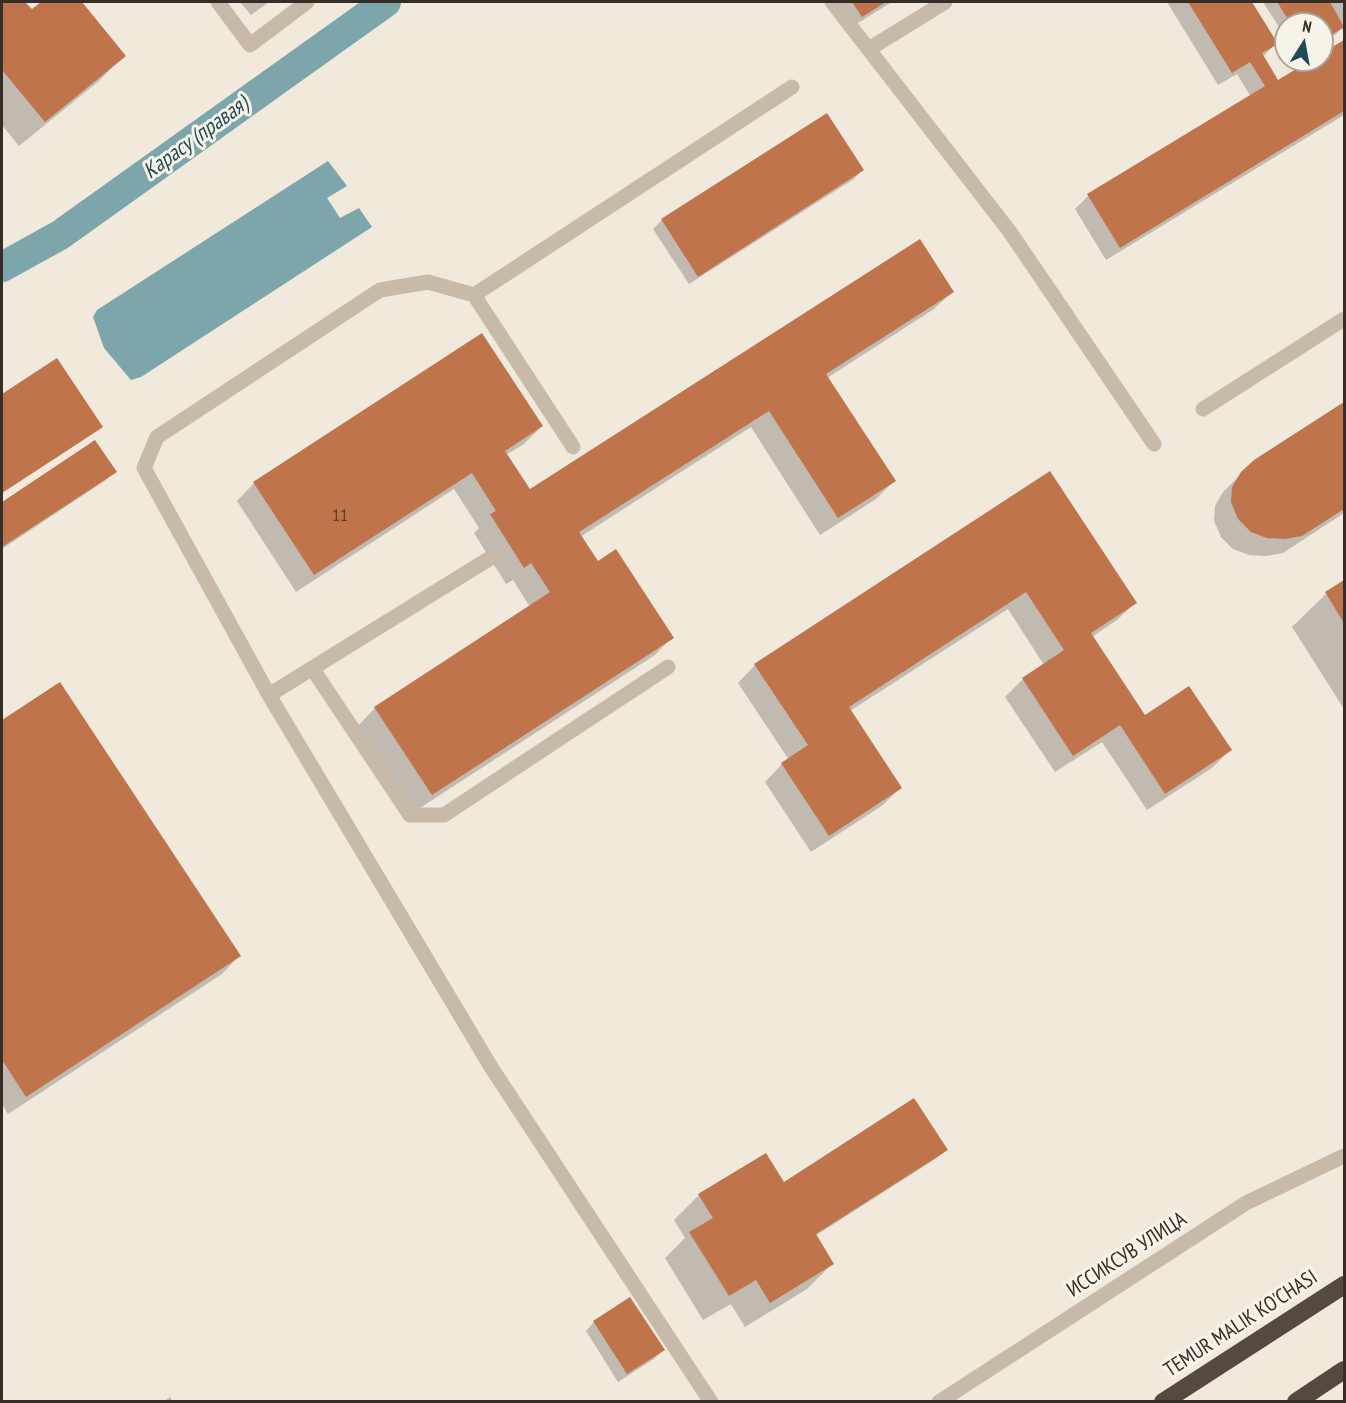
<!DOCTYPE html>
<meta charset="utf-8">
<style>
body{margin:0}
#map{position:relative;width:1346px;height:1403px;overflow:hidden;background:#f0e9dc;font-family:"PT Sans Narrow",sans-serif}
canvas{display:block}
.frame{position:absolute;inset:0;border:3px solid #352e28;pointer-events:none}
.north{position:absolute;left:1274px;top:12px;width:60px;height:60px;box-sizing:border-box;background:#f8f3e8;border:2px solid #aaa49b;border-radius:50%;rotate:11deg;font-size:16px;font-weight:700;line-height:24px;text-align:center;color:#352e28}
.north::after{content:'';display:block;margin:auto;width:21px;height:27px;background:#204b54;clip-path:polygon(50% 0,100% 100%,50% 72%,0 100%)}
</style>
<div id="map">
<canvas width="1346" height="1403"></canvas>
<div class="frame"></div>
<div class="north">N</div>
</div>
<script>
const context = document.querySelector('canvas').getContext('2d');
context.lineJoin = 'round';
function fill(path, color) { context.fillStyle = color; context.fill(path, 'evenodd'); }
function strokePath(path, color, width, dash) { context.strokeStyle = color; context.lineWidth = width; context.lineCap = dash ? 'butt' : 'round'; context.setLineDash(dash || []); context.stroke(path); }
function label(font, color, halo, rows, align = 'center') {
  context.font = font + ' "PT Sans Narrow",sans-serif'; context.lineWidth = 6; context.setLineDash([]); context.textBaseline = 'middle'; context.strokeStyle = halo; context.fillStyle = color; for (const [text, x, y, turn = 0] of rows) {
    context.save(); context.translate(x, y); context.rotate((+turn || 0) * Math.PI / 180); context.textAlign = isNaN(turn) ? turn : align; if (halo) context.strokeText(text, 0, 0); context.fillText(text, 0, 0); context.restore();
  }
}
fill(new Path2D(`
 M328,161L347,186L327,198L340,218L359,208L372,227L141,377L131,380L104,348L93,317L97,310Z`), '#7da5ac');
fill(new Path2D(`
 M2,2H23L31,11L43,2H80L124,55L99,81L19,146L2,125Z
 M240,2H269L251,15Z
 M831,2H892L848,29Z
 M1167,2H1250L1276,43L1263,57L1278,82L1314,60H1322V55L1343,42L1344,115L1106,260L1075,209L1088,196L1251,97L1237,74L1218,85Z
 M1263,2H1344V33L1342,28L1335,35L1322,43V24H1286V38Z
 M862,170L854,179L689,284L653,229L662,220Z
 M952,292L934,309L827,378L894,481L876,499L820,535L751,427L580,537L598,563L672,637L655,655L414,812L358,726L375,708L530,607L513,580L506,584L474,533L479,528L454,489L296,592L237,501L254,483L542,426L524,444L506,455L529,491Z
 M57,360L101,427L97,431L2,493V395Z
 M1344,404V513L1283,553L1266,556L1249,555L1233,549L1221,537L1214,521L1215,506L1223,492L1254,461Z
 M95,442L115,471L106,480L2,549V503Z
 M1050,473L1135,603L1117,620L1092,637L1145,717L1230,750L1212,768L1147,810L1102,742L1055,772L1005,697L1023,679L1044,665L1008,609L850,711L900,788L883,805L811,852L765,782L782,764L789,760L738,683L755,665Z
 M1344,582V709L1292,627L1326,594Z
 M59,684L239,956L222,974L8,1114L2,1104V722Z
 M946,1150L937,1158L815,1236L832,1264L807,1289L745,1327L731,1304L703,1320L665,1258L685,1238L674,1220L699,1195L783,1184Z
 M594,1322L663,1350L654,1359L618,1382L586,1331Z
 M170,1397L173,1402H163Z`), '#0003');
strokePath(new Path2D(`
 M2,267L60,235L386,2`), '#7da5ac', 30);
fill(new Path2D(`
 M2,2H25L32,9L41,2H82L126,56L45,122L2,70Z
 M852,2H886L862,17Z
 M1188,2H1252L1278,44L1262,53L1278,80L1311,60H1322V53L1344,40V111L1120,248L1087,194L1265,86L1250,62L1232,73Z
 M1277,2H1330L1344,27L1322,41V24H1291Z
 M827,113L864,170L698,277L661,219Z
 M920,239L954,292L826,374L896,481L838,518L769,411L579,532L598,561L616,549L674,638L432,795L374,707L550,592L531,563L524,568L490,514L496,511L472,473L314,575L253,482L482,333L543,426L505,451L530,489Z
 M57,358L103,427L2,493V394Z
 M1344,402V509L1302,536L1285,539L1267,538L1251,532L1238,519L1231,502L1232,487L1241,472L1254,460Z
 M95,440L117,472L2,547V502Z
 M1050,471L1137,603L1091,633L1145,715L1189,686L1232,750L1165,794L1120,725L1073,756L1022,678L1064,650L1026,592L849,707L902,788L829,836L781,763L808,745L754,664Z
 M1344,580V623L1325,592Z
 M60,682L241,956L26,1097L2,1060V720Z
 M914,1098L948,1150L816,1234L834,1264L770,1303L756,1280L729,1296L689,1232L713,1218L698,1194L766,1153L784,1182Z
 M630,1297L665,1350L627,1374L593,1321Z`), '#bf744c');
strokePath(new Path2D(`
 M218,2L250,45L307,2
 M832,2L1010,232L1154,444
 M869,49L945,2
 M474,295L573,447
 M1203,409L1344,319
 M312,668L410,815H444L668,667
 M269,695L500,552
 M711,1402L491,1067L269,695L144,468L157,437L380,290L428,282L474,295L792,87
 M939,1402L1246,1203L1344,1156`), '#c8baa9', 15);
strokePath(new Path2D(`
 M1163,1402L1344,1285
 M1296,1402L1344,1370`), '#564940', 18);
label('18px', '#584031', null, [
 ["11",340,516]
]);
label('21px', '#352e28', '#f8f3e8', [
 ["ИССИКСУВ УЛИЦА",1127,1255,-33],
 ["TEMUR MALIK KO'CHASI",1241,1324,-33]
]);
label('italic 22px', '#204b54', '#f8f3e8', [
 ["Карасу (правая)",196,138,-36]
]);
</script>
